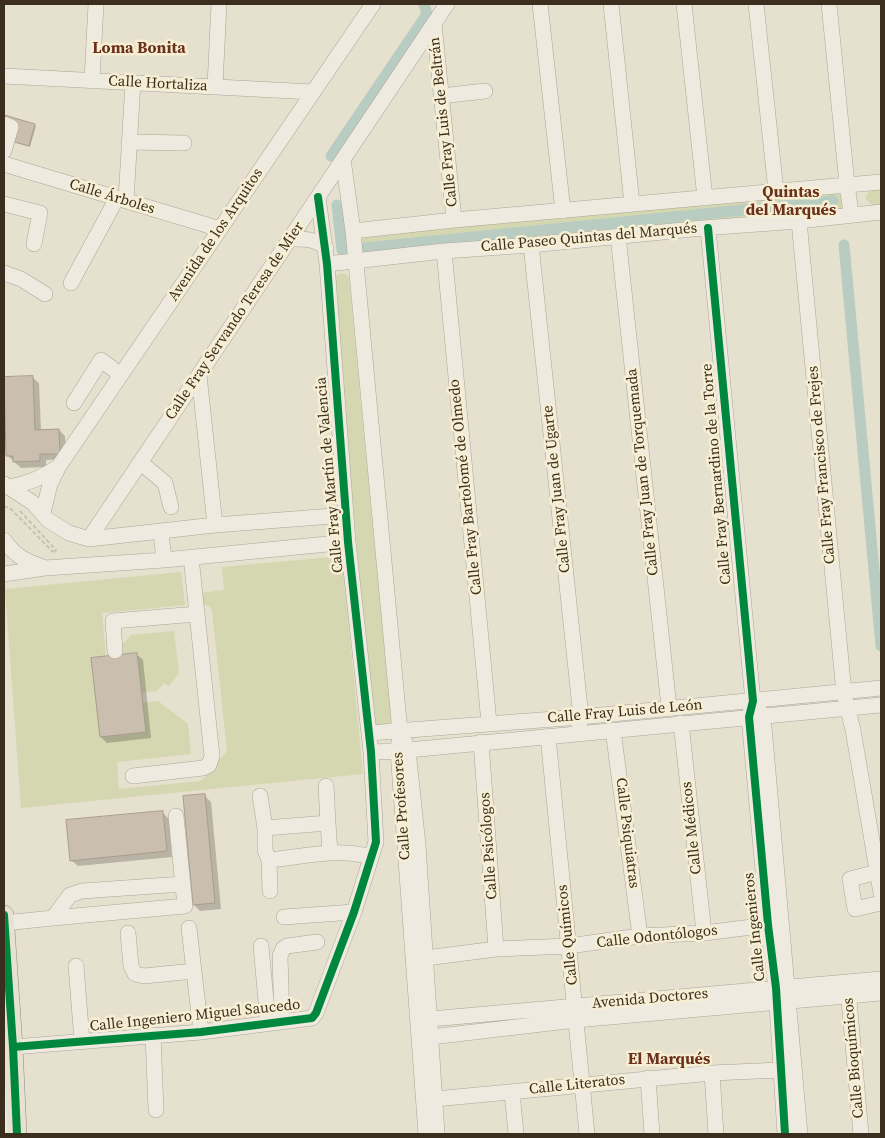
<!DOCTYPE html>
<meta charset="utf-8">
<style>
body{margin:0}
#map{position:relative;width:885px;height:1138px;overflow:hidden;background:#e6e0ce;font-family:"Source Serif 4",serif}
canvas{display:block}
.frame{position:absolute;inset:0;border:5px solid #3b2e1e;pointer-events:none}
</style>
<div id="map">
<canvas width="885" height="1138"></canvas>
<div class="frame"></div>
</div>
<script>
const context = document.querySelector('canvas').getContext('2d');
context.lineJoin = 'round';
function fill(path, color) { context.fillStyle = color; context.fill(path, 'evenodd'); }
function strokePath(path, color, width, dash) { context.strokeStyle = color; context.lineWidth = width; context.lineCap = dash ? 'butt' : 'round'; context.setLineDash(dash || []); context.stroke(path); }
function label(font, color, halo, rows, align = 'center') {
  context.font = font + ' "Source Serif 4",serif'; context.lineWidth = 5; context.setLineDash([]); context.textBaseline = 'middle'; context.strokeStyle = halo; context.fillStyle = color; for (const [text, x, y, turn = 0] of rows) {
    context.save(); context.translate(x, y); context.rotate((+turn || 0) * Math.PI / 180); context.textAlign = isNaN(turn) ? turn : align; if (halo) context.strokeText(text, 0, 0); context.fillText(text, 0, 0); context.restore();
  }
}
fill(new Path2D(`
 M881,187V207H874L865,198L871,188Z
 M837,192L844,200L841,210L358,254L357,241L364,236Z
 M341,273L346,274L349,279L391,718L390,725L376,726L373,720L332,281L335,276Z
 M342,556L363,774L21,808L5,589L181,572L185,605L102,613L106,656L91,658L100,737L145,732L142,703L158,701L188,724L191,754L117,762L119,789L201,781L227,751L212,611L209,606L203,604L201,593L224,590L222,567Z
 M174,631L179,673L169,686L164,683L157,691L141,693L137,653L120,654L123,644L131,635Z`), '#d4d7b0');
fill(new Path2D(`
 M4,117L36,126L30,147L4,139Z
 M32,377L39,383L41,431L59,430L65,436L66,459L46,460V467L21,468L7,455Z
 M136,654L143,660L151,738L107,743L101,737Z
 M205,796L211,802L221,909L200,911L194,905Z
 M162,812L169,819L172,857L78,866L71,860Z`), '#0003');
strokePath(new Path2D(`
 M331,156L427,14L424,4
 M337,205L342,250
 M844,245L881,646
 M364,248L833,201`), '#b9ccc1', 11);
const building = new Path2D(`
 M4,115L35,124L29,146L4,139Z
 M33,376L35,430L59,429L60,454H40V461L13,462V456H6L4,377Z
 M137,653L146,732L100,737L91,658Z
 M205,794L215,903L193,905L183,796Z
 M163,811L167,851L70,861L66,820Z`);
fill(building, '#cabeaf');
strokePath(building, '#a79c8d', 1);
const minor = new Path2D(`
 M540,4L563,211
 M611,4L632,204
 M684,4L705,198
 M756,4L776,191
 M829,4L847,184L851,214
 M434,24L454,220
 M4,76L313,92
 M92,80L96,4
 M215,86L219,4
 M441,96L485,91
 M4,124L11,127L4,151
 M129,142L184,143
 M343,159L353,231L400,732L398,751L426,1134
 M4,164L220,229
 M126,201L133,82
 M4,204L40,213L34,244
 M799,221L844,693L853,730L881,893
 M708,228L753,701L749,717L768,925L776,988L785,1134
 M353,231L454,220L881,182
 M618,236L669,707
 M290,239C304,239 314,238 326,248
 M531,245L581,717L579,726
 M444,251L489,723
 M327,264L444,251L531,245L703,228L799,221L881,212
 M4,273L21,279L45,294
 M71,283L117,198
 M199,375L215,525
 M74,403L101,360L121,375
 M140,462L165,483L171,507
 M4,484L33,503L48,520L69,533L89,539L215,525L346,515
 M9,487C27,484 42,478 58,467
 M43,513L50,484L59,466L373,4
 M161,532L164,560
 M89,539L447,4
 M4,540C15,556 25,561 43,567
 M4,574L45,568L164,560L348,542
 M115,651L113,621L197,614
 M758,709L763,716L800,1134
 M681,723L704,933
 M613,730L640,936
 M369,733L581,717L881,688
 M548,736L587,1134
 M404,740L408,750L418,845L437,1134
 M481,742L496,949
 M371,752L398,751L881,705
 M133,776L203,768L209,765L212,756L191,557
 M326,786L328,823
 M260,796L265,828
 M330,853L328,823L265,828V850L269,860C303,857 338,847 371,857
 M269,860L270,891
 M878,872L850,879L855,909L881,903
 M284,917L354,912
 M53,918L185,906L176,816
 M4,923L53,918L70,895L82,891L183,884
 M189,928L201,1032
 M128,933L131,966L135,974L144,976L194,971
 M261,946L268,1023
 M426,958L496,949L569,946L640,936L704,933L768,925
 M76,966L82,1041
 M848,989L861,1134
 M419,1020L881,979
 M282,1022L280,956L283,949L287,946L317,942
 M153,1035L156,1110
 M419,1037H431L576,1020L881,993
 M13,1047L201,1032L312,1018L316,1013L354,912L376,842L371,752L348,542L327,264L318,197
 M4,1061L8,1133
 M712,1073L716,1134
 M648,1078L652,1134
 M512,1092L516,1134
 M435,1099L712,1073L780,1070`);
const major = new Path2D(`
 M4,915L13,1047L17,1134`);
strokePath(minor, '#aba597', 16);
strokePath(major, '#918a7e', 20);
strokePath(new Path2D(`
 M4,506L11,509L53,552
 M20,511L56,550L53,553`), '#c7c1b6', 2, [4, 2.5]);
strokePath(minor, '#eeeae0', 15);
strokePath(major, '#e6e1d1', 19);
strokePath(new Path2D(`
 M708,228L753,701L749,717L768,925L776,988L785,1134
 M4,915L13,1047L17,1134
 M13,1047L201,1032L312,1018L316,1013L354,912L376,842L371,752L348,542L327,264L318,197`), '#00873e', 8);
label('15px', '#3b2e1e', '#f7efd4', [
 ["Calle Hortaliza",158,84,3],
 ["Calle Fray Luis de Beltrán",444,122,-96],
 ["Calle Árboles",112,197,17],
 ["Avenida de los Arquitos",216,235,-56],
 ["Calle Paseo Quintas del Marqués",589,238,-5],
 ["Calle Fray Servando Teresa de Mier",235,321,-56],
 ["Calle Fray Francisco de Frejes",822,465,-95],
 ["Calle Fray Juan de Torquemada",643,472,-96],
 ["Calle Fray Bernardino de la Torre",717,474,-95],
 ["Calle Fray Martín de Valencia",330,475,-95],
 ["Calle Fray Bartolomé de Olmedo",466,487,-96],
 ["Calle Fray Juan de Ugarte",557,489,-96],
 ["Calle Fray Luis de León",625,712,-5],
 ["Calle Profesores",402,806,-94],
 ["Calle Médicos",692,828,-96],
 ["Calle Psiquiatras",627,833,83],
 ["Calle Psicólogos",489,846,-94],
 ["Calle Ingenieros",755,927,-96],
 ["Calle Químicos",568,935,-96],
 ["Calle Odontólogos",657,937,-6],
 ["Avenida Doctores",650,999,-5],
 ["Calle Ingeniero Miguel Saucedo",195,1016,-6],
 ["Calle Bioquímicos",854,1058,-95],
 ["Calle Literatos",577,1085,-6]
]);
label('bold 16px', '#6a301c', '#f7efd4', [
 ["Loma Bonita",139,49],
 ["Quintas",791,193],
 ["del Marqués",791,211],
 ["El Marqués",669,1060]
]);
</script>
